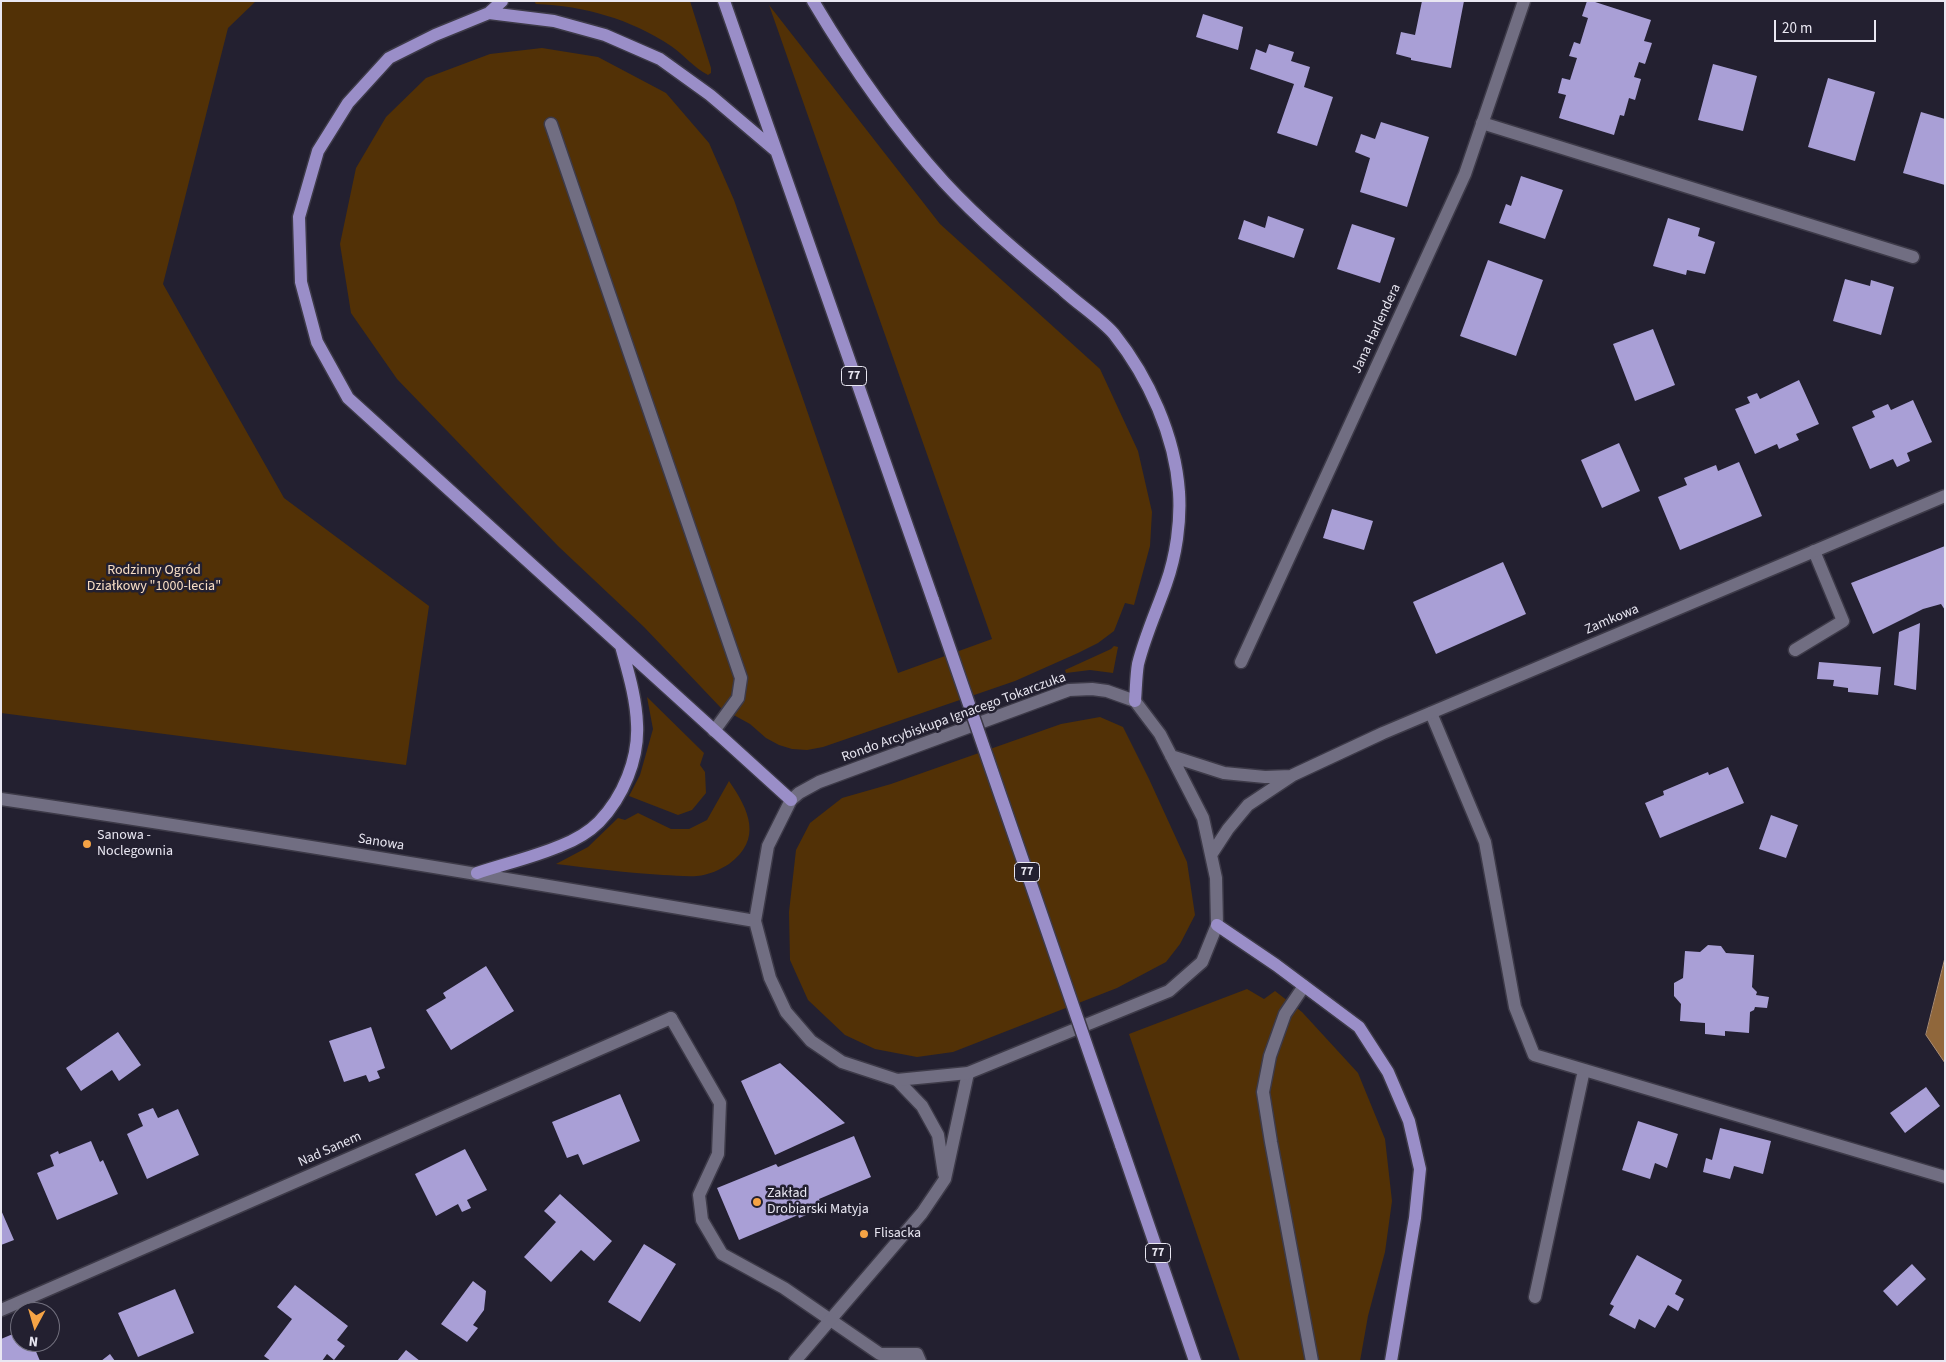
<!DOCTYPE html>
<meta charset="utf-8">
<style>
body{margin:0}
#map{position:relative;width:1946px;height:1362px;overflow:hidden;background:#232030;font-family:"Source Sans 3",sans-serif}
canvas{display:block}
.frame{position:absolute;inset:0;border:2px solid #e9e7f2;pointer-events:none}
.north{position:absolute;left:10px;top:1302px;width:50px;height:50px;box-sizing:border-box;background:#232030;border:1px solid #72707e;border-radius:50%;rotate:186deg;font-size:14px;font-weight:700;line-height:20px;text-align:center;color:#e9e7f2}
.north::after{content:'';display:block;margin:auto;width:18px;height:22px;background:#f5a345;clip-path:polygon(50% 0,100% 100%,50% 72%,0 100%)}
.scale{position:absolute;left:1774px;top:20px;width:102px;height:22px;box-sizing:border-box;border:2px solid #e9e7f2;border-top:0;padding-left:6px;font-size:15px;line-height:18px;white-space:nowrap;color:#e9e7f2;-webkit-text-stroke:4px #232030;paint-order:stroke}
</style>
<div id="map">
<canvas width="1946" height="1362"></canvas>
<div class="frame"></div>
<div class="north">N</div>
<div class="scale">20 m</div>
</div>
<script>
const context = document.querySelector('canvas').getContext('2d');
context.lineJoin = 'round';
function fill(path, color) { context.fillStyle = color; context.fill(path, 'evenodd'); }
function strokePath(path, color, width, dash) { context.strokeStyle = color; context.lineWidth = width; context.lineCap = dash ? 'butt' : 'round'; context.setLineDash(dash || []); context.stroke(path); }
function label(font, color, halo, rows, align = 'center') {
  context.font = font + ' "Source Sans 3",sans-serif'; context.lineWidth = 5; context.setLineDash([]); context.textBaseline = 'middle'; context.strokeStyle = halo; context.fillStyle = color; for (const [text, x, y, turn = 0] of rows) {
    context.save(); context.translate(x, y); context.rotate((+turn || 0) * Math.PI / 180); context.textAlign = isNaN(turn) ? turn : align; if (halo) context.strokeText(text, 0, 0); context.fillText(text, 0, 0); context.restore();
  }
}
fill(new Path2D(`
 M1,1H256L228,28L163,284L284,498L429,606L406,765L1,713Z
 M534,1H690L711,68V73L708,75C694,68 684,55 671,46C630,19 585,6 536,4Z
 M769,5L940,224L1100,369L1138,451L1152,512L1150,546L1134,605L1125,603L1114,631L1098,643L1078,653L1015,681L823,747L807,750L792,749L779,745L766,738L750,724L721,708L644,627L558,546L397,379L351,313L340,244L356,168L386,117L426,78L490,54L542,48L598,57L666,93L709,143L734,200L898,673L992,639Z
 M1114,646L1118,647L1113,673L1090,670L1066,673L1065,670L1111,649Z
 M647,697L704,753L700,765L705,772L706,793L692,810L678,815L629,796L640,775L653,729Z
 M1100,717L1123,727L1149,779L1187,862L1195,915L1180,944L1166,962L1117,988L953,1052L917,1057L875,1049L845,1035L808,1000L790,960L789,912L796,850L810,823L842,798L891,784L1061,724Z
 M729,781C749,810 763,839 729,864C719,870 709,875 697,876C686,877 674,875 663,875C627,873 591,868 556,864L588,847L618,818L625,820L638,813L671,829H689L707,820Z
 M1247,989L1264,999L1275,991L1302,1012L1358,1073L1385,1139L1392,1201L1385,1252L1368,1316L1360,1361H1240L1129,1034Z`), '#523106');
const water = new Path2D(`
 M1945,958V1063L1926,1035Z`);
fill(water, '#90673b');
strokePath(water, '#ab8d72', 1);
fill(new Path2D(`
 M1422,1H1464L1451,68L1411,60V58L1396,54L1401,32L1415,35Z
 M1587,1H1592L1651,20L1644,41L1652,43L1645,64L1639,62L1634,77L1641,79L1635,100L1629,98L1624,116L1620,115L1614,135L1559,118L1566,95L1558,93L1562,78L1570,80L1577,58L1569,56L1574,42L1580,44L1588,18L1582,16Z
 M1203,14L1243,27L1238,50L1196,37Z
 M1269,44L1294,52L1291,61L1310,67L1304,87L1333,97L1317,146L1277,133L1294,84L1250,69L1256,49L1266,53Z
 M1713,64L1757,76L1743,131L1698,120Z
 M1828,78L1875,92L1855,161L1808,147Z
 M1921,112L1945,119V185L1903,173Z
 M1381,122L1429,137L1407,207L1360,192L1370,158L1355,152L1361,134L1375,139Z
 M1521,176L1563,190L1545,239L1499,223L1506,204L1511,206Z
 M1268,216L1304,229L1294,258L1238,239L1244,220L1265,228Z
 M1668,218L1700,228L1698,236L1715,242L1705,274L1687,270L1686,275L1653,266Z
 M1352,224L1395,238L1380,283L1337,269Z
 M1488,260L1543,280L1516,356L1460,336Z
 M1845,279L1870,286L1871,280L1894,287L1881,335L1833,321Z
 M1653,329L1675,385L1635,401L1613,344Z
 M1799,380L1819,424L1796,434L1799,440L1779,449L1777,444L1755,454L1735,409L1750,403L1747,397L1757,393L1760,399Z
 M1913,400L1932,442L1907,453L1910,461L1897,467L1893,459L1870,469L1852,427L1875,417L1872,411L1888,404L1891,410Z
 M1619,443L1640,491L1602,508L1581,460Z
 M1739,462L1762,516L1680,550L1658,497L1687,485L1684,478L1716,465L1718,471Z
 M1332,509L1373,521L1364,550L1323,538Z
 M1945,546V610L1941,604L1923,609L1873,634L1851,583Z
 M1503,562L1526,614L1436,654L1413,602Z
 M1920,623L1916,690L1894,685L1899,632Z
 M1819,662L1881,667L1878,695L1848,692V688L1833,686L1834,680L1817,679Z
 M1728,767L1744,803L1660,838L1645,803L1664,795L1663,791L1708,772L1709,775Z
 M1771,815L1798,825L1786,858L1759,849Z
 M1708,945L1721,946L1726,953L1754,955L1752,987L1757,992L1756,995L1769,997L1767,1008L1755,1007L1754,1010L1750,1012L1749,1033L1725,1031V1036L1705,1034V1023L1680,1021L1681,1004L1674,996V983L1683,978L1685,951L1700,952Z
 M486,966L514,1011L451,1050L426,1010L446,998L443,993Z
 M371,1027L385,1068L377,1071L380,1078L369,1082L366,1075L344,1082L329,1041Z
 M118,1032L141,1065L119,1081L112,1070L81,1091L66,1068Z
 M780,1063L845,1123L775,1155L741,1081Z
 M1926,1087L1940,1106L1905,1133L1890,1113Z
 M620,1094L640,1141L583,1165L578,1154L567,1158L552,1122Z
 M153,1108L158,1118L178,1109L199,1155L147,1179L127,1134L143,1126L138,1114Z
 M1638,1121L1678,1134L1667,1168L1655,1163L1650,1179L1622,1170Z
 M1720,1128L1771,1141L1763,1174L1734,1166L1730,1179L1703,1172L1706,1158L1712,1160Z
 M854,1136L871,1177L819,1199L823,1208L799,1218L798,1215L739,1240L717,1188L776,1164L778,1167Z
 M91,1141L100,1162L103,1160L118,1194L57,1220L37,1173L54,1166L50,1155L58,1151L59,1154Z
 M465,1149L487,1190L467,1200L471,1208L462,1212L458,1204L436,1216L415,1174Z
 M560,1194L612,1241L594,1261L581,1250L551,1282L524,1257L556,1222L544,1211Z
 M1,1210L14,1240L1,1245Z
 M644,1244L676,1264L640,1322L608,1302Z
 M1637,1255L1682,1280L1675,1294L1684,1299L1678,1311L1668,1305L1655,1328L1639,1319L1635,1329L1609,1315L1614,1306L1610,1304Z
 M1912,1264L1926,1279L1897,1306L1883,1291Z
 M473,1281L486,1291L484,1310L473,1325L478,1328L467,1342L441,1324Z
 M295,1285L348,1326L337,1340L345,1346L334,1360L327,1354L322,1361H271L264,1356L292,1319L277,1307Z
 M175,1289L194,1333L138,1357L118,1313Z
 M20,1331V1342H32L40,1361H1V1339Z
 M406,1350L420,1361H397Z
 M110,1354L115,1361H101Z`), '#a99fd6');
const lane = new Path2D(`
 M1482,123L1913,257
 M551,124L741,678L738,698L714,731
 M1795,650L1843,621L1814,551
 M1431,713L1485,842L1515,1007L1534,1055L1945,1177
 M1304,986L1285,1014L1270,1056L1263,1092L1271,1142L1312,1361
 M671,1018L720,1103L718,1154L699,1195L702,1220L722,1254L784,1288L880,1354H917L920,1361
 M1535,1297L1584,1070`);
const street = new Path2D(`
 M1241,662L1465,174L1524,1
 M897,1080L922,1106L938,1135L944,1174
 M1,1310L671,1018
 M795,1361L922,1213L945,1179L968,1073`);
const secondary = new Path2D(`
 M1092,689L1107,691L1135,701L1160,734L1203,818L1216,878L1217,925L1202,962L1169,991L968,1073L897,1080L842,1062L811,1041L786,1012L770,978L755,921L768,846L791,800L799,793L819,782L1069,690Z
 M1171,756L1224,773L1265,777L1291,776
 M1,799C253,836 504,878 755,921
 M1211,855L1228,829L1248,805L1293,775L1383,733L1945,496`);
const primary = new Path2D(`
 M502,1L489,13L435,35L389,58L348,103L318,151L299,217L301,282L317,342L348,398L791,800
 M724,1L933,600
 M813,1C851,65 894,127 944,182C980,221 1022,256 1063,290C1078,304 1101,319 1114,334C1149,378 1175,436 1179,492C1181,522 1176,556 1166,584C1157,610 1145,636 1138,664C1136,676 1136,689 1135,701
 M489,13L554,21L605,35L660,59L710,95L776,151
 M477,873C504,864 534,857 560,846C573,841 589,832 599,822C623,797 639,759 637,724C636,697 628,672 621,646
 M1217,925L1276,965L1359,1027L1388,1072L1409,1121L1420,1169L1415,1218L1391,1361
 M1121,1145L1195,1361`);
strokePath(lane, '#3d3a48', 15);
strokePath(street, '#3d3a48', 15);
strokePath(secondary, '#3d3a48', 15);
strokePath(primary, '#3d3a48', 15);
strokePath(lane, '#716e82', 12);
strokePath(street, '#716e82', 12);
strokePath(secondary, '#716e82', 12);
strokePath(primary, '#9a8ec8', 12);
const primaryBridge = new Path2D(`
 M933,600L1121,1145`);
strokePath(primaryBridge, '#3d3a48', 15, []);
strokePath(primaryBridge, '#9a8ec8', 12);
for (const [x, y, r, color] of [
 [87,844,5,"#f5a345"],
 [757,1202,5,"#f5a345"],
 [864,1234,5,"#f5a345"]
]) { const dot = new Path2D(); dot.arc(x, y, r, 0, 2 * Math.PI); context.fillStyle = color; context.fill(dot); strokePath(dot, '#232030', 2); }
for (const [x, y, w] of [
 [854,376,25],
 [1027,872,25],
 [1158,1253,25]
]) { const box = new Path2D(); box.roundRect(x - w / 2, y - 9.5, w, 19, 4); context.fillStyle = '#232030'; context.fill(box); strokePath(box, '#e9e7f2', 1); }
label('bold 12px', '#e9e7f2', null, [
 ["77",854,376],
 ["77",1027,872],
 ["77",1158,1253]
]);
label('14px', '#e9e7f2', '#232030', [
 ["Jana Harlendera",1377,329,-65],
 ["Zamkowa",1612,620,-23],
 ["Rondo Arcybiskupa Ignacego Tokarczuka",954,718,-20],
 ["Sanowa",381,843,9],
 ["Nad Sanem",330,1150,-24]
]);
label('14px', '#f8dec5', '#232030', [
 ["Rodzinny Ogród",154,571],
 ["Działkowy \"1000-lecia\"",154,587]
]);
label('14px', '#e9e7f2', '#232030', [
 ["Sanowa -",97,836],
 ["Noclegownia",97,852],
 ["Zakład",767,1194],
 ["Drobiarski Matyja",767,1210],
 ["Flisacka",874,1234]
], 'left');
</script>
